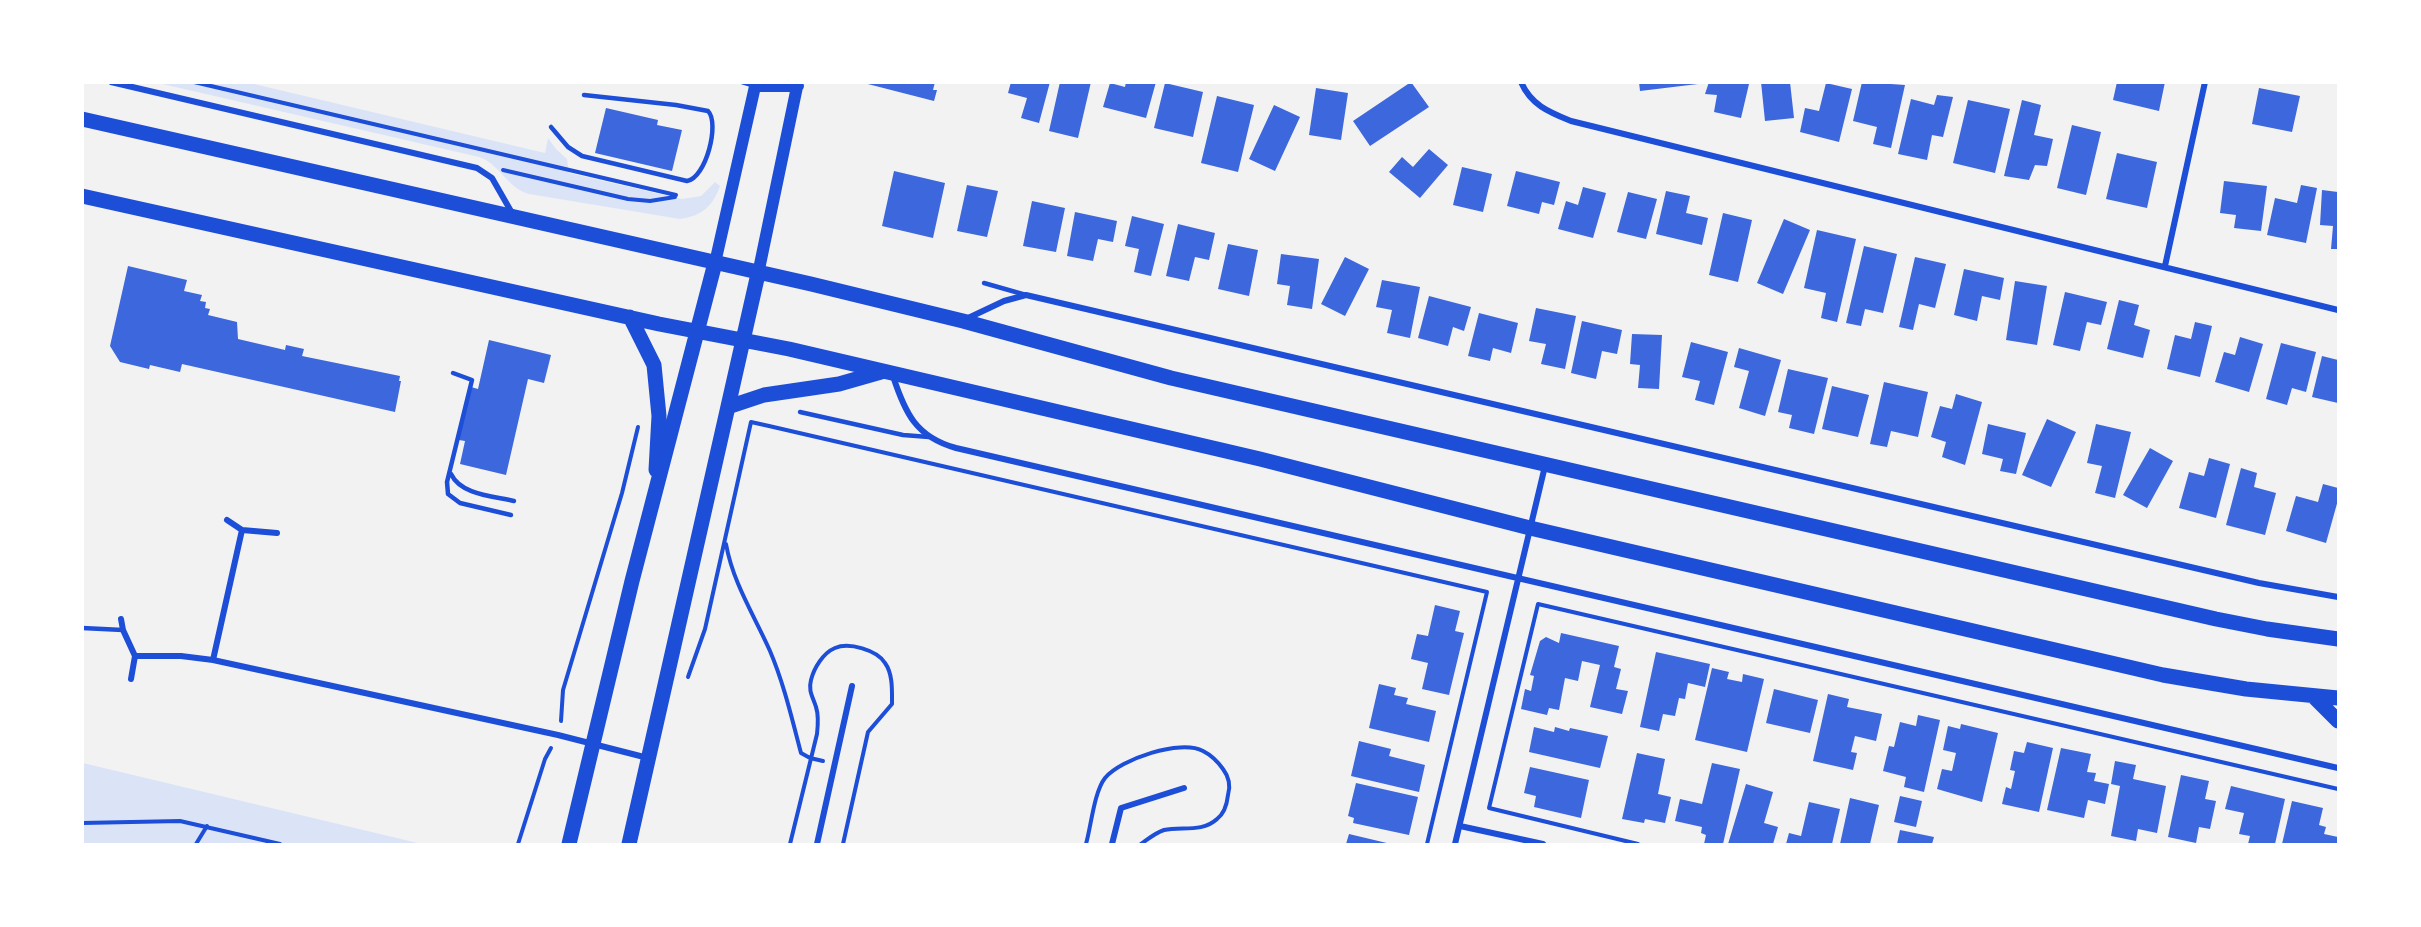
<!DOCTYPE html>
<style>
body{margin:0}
#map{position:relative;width:2421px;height:927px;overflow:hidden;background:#f2f2f2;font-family:Cabin,sans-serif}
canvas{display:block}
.frame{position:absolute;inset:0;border:84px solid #fff;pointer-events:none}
</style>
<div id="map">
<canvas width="2421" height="927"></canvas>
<div class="frame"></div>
</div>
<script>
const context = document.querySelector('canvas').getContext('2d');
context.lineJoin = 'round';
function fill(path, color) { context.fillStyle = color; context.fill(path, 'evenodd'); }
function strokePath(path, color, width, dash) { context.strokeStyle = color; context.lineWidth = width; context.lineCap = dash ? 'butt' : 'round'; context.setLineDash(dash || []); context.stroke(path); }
fill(new Path2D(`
 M158,83H250L545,153L548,138L556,149L567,159L569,173L682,199L701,196L715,182L720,186C713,206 702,216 680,219L529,194C507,188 500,164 479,157Z
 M83,763L422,844H83Z`), '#dbe4f7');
fill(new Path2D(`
 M860,82H935L933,90H937L934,101Z
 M1011,82H1050L1039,123L1021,118L1027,98L1008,93Z
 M1060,82H1091L1078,138L1049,131Z
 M1126,82H1156L1146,118L1103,107L1110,83L1125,87Z
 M1411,82L1429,107L1370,146L1353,121Z
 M1639,82H1698V84L1640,91Z
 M1709,82L1749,84L1741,118L1714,112L1717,95L1705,94Z
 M1761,82H1790L1794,118L1765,121Z
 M1862,82L1905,85L1891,148L1873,144L1877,127L1853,121Z
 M2117,82H2165L2159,111L2113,100Z
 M1165,83L1203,92L1193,137L1154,128Z
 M1826,83L1852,89L1839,142L1800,132L1805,108L1819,111Z
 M1316,88L1348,93L1341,140L1309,135Z
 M2259,88L2300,96L2292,132L2252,124Z
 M1937,95L1953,97L1943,137L1932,135L1927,160L1898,154L1911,99L1934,105Z
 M1217,96L1254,105L1238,172L1201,163Z
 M1968,100L2010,109L1995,173L1953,163Z
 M2022,100L2041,105L2034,135L2053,139L2047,166L2035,165L2029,180L2004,176Z
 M1274,105L1300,117L1275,171L1249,159Z
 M606,108L658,120L657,125L682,130L672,171L595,153Z
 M2072,125L2101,132L2086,195L2057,188Z
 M1429,149L1448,165L1420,198L1389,172L1402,157L1413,167Z
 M2117,153L2157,162L2147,208L2106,199Z
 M1462,167L1492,174L1483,212L1453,205Z
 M894,171L945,183L933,238L882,226Z
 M1516,171L1560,182L1554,205L1542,202L1539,214L1507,206Z
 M2224,181L2267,186L2261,231L2234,228L2236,215L2220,213Z
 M967,185L998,191L987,237L957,231Z
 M2301,185L2317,188L2306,243L2267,235L2275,198L2297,203Z
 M1583,187L1606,193L1593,238L1558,229L1566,201L1578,205Z
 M2322,190L2338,192V249H2331L2333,226L2320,225Z
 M1666,191L1690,196L1686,213L1708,218L1702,245L1656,234Z
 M1628,192L1657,199L1646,239L1617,232Z
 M1032,201L1065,208L1056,252L1023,246Z
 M1075,212L1117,221L1113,242L1098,239L1093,261L1067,256Z
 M1723,213L1752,220L1738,282L1709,275Z
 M1132,216L1164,224L1151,276L1134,272L1139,249L1125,246Z
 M1784,219L1810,230L1783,294L1757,283Z
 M1178,224L1215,233L1209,260L1195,257L1189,281L1166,276Z
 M1817,230L1856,239L1837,322L1821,318L1826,293L1804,288Z
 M1228,244L1258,250L1249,296L1218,289Z
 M1864,246L1897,254L1883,313L1865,309L1861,326L1846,323Z
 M1281,254L1319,259L1312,309L1287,305L1290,286L1277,284Z
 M1345,257L1369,269L1345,316L1321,304Z
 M1915,257L1946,264L1935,308L1919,304L1913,330L1899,327Z
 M128,266L187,280L184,291L202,295L200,301L206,302L205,308L210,309L208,315L237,322L238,339L285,350L286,345L304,349L302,356L400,376L399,381H401L395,412L182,364L180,372L150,365L149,369L120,362L110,346Z
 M1964,269L2004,278L2000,300L1982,296L1977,321L1954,315Z
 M1382,280L1420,287L1410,338L1387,333L1392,310L1376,307Z
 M2015,281L2047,286L2037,345L2006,340Z
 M2065,292L2107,302L2101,325L2087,322L2080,351L2053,345Z
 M1429,296L1471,307L1464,331L1453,327L1448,346L1418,338Z
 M2119,300L2139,305L2134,325L2150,330L2143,358L2107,349Z
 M1536,308L1576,316L1565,369L1541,364L1546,344L1529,341Z
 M1479,313L1518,323L1511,353L1493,348L1490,361L1468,356Z
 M1582,321L1622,330L1617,354L1602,351L1596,379L1571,373Z
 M2195,322L2212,326L2200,377L2167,369L2175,335L2191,339Z
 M1632,334L1662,335L1659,389L1638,388L1640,365L1630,364Z
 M2240,337L2263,344L2249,392L2215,382L2224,352L2235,355Z
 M489,340L551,355L544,383L528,379L506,475L460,464L465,441L459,440L471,387L478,389Z
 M1691,342L1728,352L1714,405L1695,400L1700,381L1682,377Z
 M2281,343L2316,352L2306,392L2292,388L2287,405L2266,399Z
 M1739,348L1781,360L1765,416L1739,408L1749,371L1734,367Z
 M2322,356L2338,360V403L2312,397Z
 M1788,369L1828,378L1814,434L1789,428L1792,415L1778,412Z
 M1884,382L1928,392L1918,437L1891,431L1887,447L1870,444Z
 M1832,386L1869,395L1858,437L1822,429Z
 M1956,394L1982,402L1965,465L1942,457L1946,442L1931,437L1940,406L1952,409Z
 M2047,419L2076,432L2051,487L2022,475Z
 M1988,424L2026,433L2016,474L2000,471L2003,459L1982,454Z
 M2096,424L2131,432L2115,498L2095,493L2102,466L2087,463Z
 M2150,448L2173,461L2147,508L2123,495Z
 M2209,458L2230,464L2216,518L2179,508L2189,472L2204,476Z
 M2241,468L2257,473L2254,487L2276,493L2265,535L2226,525Z
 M2323,484L2338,488V500L2326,543L2286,531L2296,496L2318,502Z
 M1435,605L1460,611L1455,631L1464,633L1449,695L1422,689L1428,663L1411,659L1417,634L1428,636Z
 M1561,633L1619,646L1614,667L1621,669L1616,689L1628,691L1622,714L1590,707L1600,665L1582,661L1578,681L1565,678L1559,710L1549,708L1547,715L1521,709L1525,689L1531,691L1534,676L1530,675L1540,641L1546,637L1559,643Z
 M1656,652L1710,664L1705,687L1688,683L1685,699L1679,698L1675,716L1663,714L1659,731L1640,727Z
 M1712,668L1729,672L1727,679L1742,682L1743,674L1764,679L1747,752L1695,740Z
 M1379,684L1396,688L1394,695L1408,698L1406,704L1436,711L1429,742L1369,728Z
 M1774,689L1818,700L1810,733L1766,723Z
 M1828,694L1849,699L1847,707L1882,714L1876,741L1855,736L1851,752L1857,753L1853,770L1813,761Z
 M1918,715L1940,720L1924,792L1904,787L1906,777L1883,771L1889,746L1894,747L1900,722L1916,726Z
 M1961,724L1998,733L1982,802L1937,789L1942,769L1952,771L1956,753L1943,750L1948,726L1960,729Z
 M1534,727L1554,732L1555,727L1569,731L1570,728L1608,736L1600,768L1529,752Z
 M1359,741L1391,749L1389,756L1425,765L1419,792L1351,776Z
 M2027,742L2053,748L2039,812L2002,804L2006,787L2011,789L2015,771L2010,770L2014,751L2024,753Z
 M2061,748L2091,754L2087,772L2096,773L2094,781L2109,784L2105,804L2088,800L2084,818L2047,810Z
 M1637,753L1665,759L1658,794L1671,797L1665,823L1645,819L1644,823L1622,819Z
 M2115,761L2136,765L2133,779L2166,786L2157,833L2138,829L2136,841L2111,836L2120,786L2111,784Z
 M1712,763L1740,769L1723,844H1704L1706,835L1701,833L1702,827L1675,821L1680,799L1702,804Z
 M1530,767L1589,780L1581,818L1534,807L1536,796L1524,793Z
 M2181,775L2209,781L2205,799L2216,801L2210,829L2199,827L2196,843L2168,837Z
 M1356,783L1418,797L1409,835L1353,823L1354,818L1348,816Z
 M1746,784L1773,792L1764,823L1778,827L1773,844H1728Z
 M2231,786L2285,799L2275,844H2248L2250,836L2239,834L2244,813L2225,809Z
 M1900,796L1922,801L1916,827L1894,822Z
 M1850,798L1879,805L1870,844H1840Z
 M2292,801L2323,808L2319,825L2326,827L2324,834L2338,837V844H2282Z
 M1809,802L1840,809L1832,844H1786L1789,833L1801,836Z
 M1900,830L1934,837L1932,844H1897Z
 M1349,834L1391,844H1346Z`), '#3d67dc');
strokePath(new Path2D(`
 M194,82L676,195
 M503,170L628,199L650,201L675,197
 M726,544C733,583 754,615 770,651C784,684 792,719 801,753L810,758L823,761
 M688,677L705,629L751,422L769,426L1487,592L1427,844
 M561,721L563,690L622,493L638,427
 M82,823L180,821L280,844
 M196,844L207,826
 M518,844L545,759L551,748
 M790,844L817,734C818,725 819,716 816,707C813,697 808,691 811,680C814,668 823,653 835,648C849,642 877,650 885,663C893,674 892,691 892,704L868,732L843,844
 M1086,844C1091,827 1094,792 1105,778C1121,759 1180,739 1203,751C1211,755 1218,762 1223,769C1229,777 1231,785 1228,795C1227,804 1225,813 1217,819C1202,833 1181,826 1164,830C1155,833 1148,839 1141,844
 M1638,844L1489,808L1538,604L2338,789`), '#1d4ed8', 4);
strokePath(new Path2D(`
 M742,82L755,86
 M551,127L568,147L582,156L687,181C706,178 720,123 708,111L676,105L584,95
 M984,283L1026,295
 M453,373L472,380L447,482L448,494L460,503L511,515
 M800,412L903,435L929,437
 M451,474C461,495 493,496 514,501
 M82,628L123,630`), '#1d4ed8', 4.5);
strokePath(new Path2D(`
 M111,82L477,168L492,178L512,213
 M1521,82C1531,105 1549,112 1571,121L2338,310
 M2165,266L2205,82
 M966,319L1004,301L1026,295L2259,583L2338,597
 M893,376C905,413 916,437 956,448L2338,768
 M227,520L242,530L277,533
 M121,619L123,630L135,656L131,679
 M135,656H181L213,660L558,735L648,758
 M213,660L242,530
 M1460,826L1543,844
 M817,844L852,686
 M1112,844L1121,808L1184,788
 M1455,844L1545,466`), '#1d4ed8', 6);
strokePath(new Path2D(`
 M755,86H798
 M715,263L756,82
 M758,274L798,82`), '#1d4ed8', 12);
strokePath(new Path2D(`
 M82,119L811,284L963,321L1171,378L2216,619L2267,629L2338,639
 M82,196L659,324L789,349L1260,459L1530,528L2163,675L2246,689L2338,698
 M630,317L654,365L659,416L656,470
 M728,407L764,395L839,384L881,372
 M2314,697L2338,721
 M569,844L632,581L715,263
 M629,844L758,274`), '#1d4ed8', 15);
</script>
